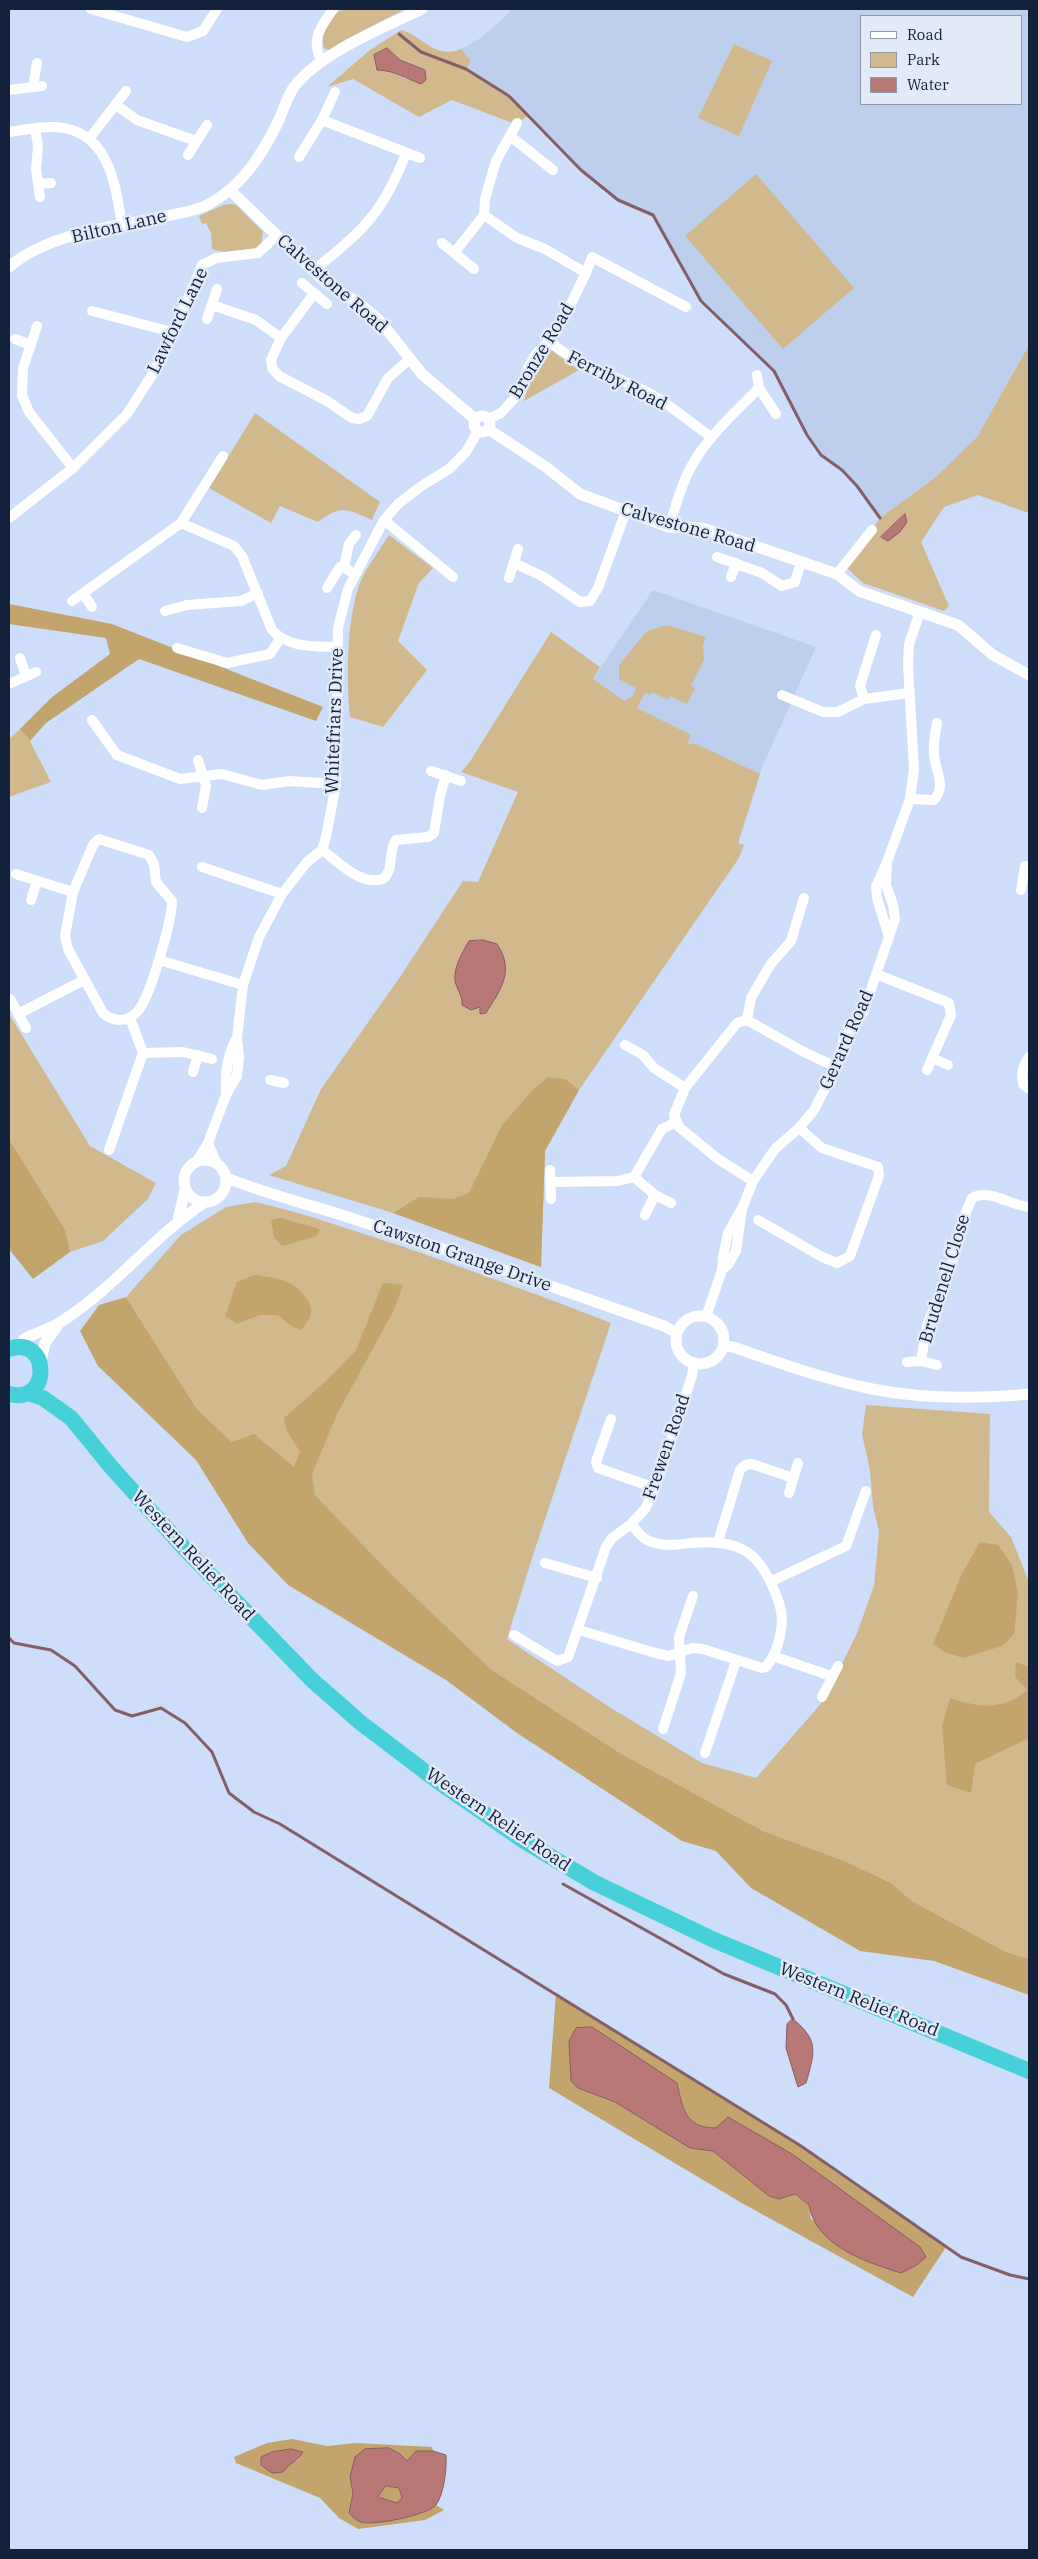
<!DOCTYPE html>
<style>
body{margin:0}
#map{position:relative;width:1038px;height:2559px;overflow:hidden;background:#cdddfa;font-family:"IBM Plex Serif",serif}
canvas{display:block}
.frame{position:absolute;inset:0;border:10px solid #13223c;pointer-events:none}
.legend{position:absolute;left:860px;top:15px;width:162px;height:90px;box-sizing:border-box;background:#e2eaf8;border:1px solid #8f9aad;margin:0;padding:6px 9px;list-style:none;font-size:15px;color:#13223c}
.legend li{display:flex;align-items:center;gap:10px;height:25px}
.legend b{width:25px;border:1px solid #8f9aad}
</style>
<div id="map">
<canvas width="1038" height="2559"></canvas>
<div class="frame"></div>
<ul class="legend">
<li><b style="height:6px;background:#fff"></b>Road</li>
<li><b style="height:14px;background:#d2b98d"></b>Park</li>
<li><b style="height:14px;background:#b87876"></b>Water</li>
</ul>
</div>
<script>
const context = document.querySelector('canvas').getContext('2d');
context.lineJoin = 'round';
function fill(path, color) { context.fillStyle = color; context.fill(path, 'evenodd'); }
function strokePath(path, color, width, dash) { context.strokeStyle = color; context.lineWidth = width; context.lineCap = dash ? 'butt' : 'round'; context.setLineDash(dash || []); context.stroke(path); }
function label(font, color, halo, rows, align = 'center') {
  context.font = font + ' "IBM Plex Serif",serif'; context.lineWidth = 5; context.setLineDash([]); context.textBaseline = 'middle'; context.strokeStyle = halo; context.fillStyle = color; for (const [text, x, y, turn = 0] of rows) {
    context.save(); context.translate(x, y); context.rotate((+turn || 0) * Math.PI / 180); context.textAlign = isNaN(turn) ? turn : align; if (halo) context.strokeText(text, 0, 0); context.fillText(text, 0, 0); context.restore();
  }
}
fill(new Path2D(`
 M510,9H1029V345L977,437L937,476L880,518L842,470L821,455L807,435L774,371L701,301L653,215L618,200L577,168L509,96L466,69L471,61L461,49L481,38L509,13ZM862,16H1022V104H862Z
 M653,590L816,647L763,765L738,844L593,679Z`), '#bdcfed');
fill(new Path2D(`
 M343,9H401V11L345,40L330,50L325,49C318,33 330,16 343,9Z
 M401,30C423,36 435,60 461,49L471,61L466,69L509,96L529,115L515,124L452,100L419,117L353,79L327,87L370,50ZM387,48L400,60L425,70L410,80L386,70Z
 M734,44L772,61L739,136L698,118Z
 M756,174L854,288L783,349L685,236Z
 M231,204L236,205L263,232L261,246C247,254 227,254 212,249L211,233L206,223L202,224L199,216L223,205Z
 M1029,345V513L978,495L944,507L921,542L949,606L944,611L863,583L848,569L845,570L880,518L937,476L977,437Z
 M551,350L579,370L524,401L531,375L545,351Z
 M255,413L380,502L372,520C346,509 342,504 318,522L280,506L271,523L209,488Z
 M389,535L433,568L419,583L398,641L427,670L383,727L350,717C346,678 346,609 364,574C371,561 381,548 389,535Z
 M667,625L706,637L703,645L704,660L691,686L695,688L687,704L670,696L668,700L652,692L650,695L645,693L637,708L691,735L687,744H696L760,774L738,843L744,845L739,858L579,1090L545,1151L541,1267L393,1213L269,1175L286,1166L321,1089L400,977L463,881L478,882L518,792L461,772L469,763L551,632L600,667L593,679L624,701L633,696L636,688L619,679V665L647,631Z
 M20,729L30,741L51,782L9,797V739Z
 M9,1014L90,1146L156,1183L148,1199L103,1241L70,1252L66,1231L9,1139Z
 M255,1202C305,1213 354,1231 404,1247C473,1271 542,1296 611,1323L534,1552L507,1639L611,1708L702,1763L756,1778L825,1699L857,1633L874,1586L879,1532L873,1506L870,1471L862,1434L866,1405L990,1414L989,1512L1011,1537L1029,1582V1959L1006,1952L912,1901L891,1883L847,1862L763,1831L620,1753L492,1670L394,1577L315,1495L232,1442L197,1409L126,1297L181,1235L226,1207Z`), '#d2b98d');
fill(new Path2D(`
 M9,604L112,624L323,707L316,721L139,659L46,723L30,741L20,729L52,697L110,654L106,638L9,624Z
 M548,1077L565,1079L579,1090L545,1151L541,1267L393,1213L419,1197L453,1199L469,1193L502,1125L531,1092Z
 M9,1139L66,1231L70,1252L33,1279L9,1249Z
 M281,1218L320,1229L317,1236L282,1246L274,1237L271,1220Z
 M255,1275C276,1278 295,1280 307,1299C315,1312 310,1319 301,1330L291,1326L278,1315H260L237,1324L225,1316L237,1282Z
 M383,1283L403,1285L394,1310L337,1414L312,1474L315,1495L394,1577L492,1670L620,1753L763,1831L847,1862L891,1883L912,1901L1006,1952L1029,1959V1995L934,1961L860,1951L751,1888L716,1851L682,1841L517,1733L446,1680L288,1585L248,1543L196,1460L98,1366L80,1331L99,1305L126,1297L197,1409L232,1442L254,1434L294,1467L300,1452L286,1429L284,1418L327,1380L356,1350Z
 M980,1542L998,1545L1012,1565L1018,1594L1014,1634L1002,1646L963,1658L944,1652L933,1644L961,1576Z
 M1016,1662L1029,1667V1738L975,1764L971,1793L947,1785L942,1726L950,1698C982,1708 1000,1711 1028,1690L1015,1677Z
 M556,1993L801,2146L831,2169L946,2247L913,2297L740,2202L549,2088ZM569,2041L677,2083C683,2109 685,2128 716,2128L901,2273L811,2219L809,2205L794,2194L779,2199L769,2196L713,2151L690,2147L615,2102L578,2088Z
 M292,2439L327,2446L356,2443L432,2447L433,2451H416L407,2461L400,2454L350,2477L353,2493L349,2513L363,2523C388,2520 415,2519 436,2505L444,2510L425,2520L358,2529L339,2518L320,2498L236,2463L234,2457L267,2443ZM261,2457L299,2459L289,2464L283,2472Z
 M386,2486L399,2488L402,2498L397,2503L378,2497Z`), '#c2a46c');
const water = new Path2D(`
 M387,48L400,60L425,70L426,80L421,84C407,79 394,70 377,70L374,55Z
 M905,514L907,522L900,532L888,541L881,537Z
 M483,940L497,944C515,971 501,989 486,1013L480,1014V1007L471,1010L462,1005C462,997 460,994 457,987C450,973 462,953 469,941Z
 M793,2019C819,2040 815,2052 806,2083L798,2087L786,2048L787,2024Z
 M592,2027L677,2083C683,2109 685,2128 716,2128L728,2117L792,2154L920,2247L926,2257L917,2265L901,2273C866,2262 816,2246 809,2205L795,2194L779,2199L769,2196L713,2151L690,2148L615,2102L578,2088L571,2081L569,2041L576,2028Z
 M389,2448L400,2454L407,2461L416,2451H433L446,2455C447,2468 444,2494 436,2505C428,2515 373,2526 361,2522C355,2520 353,2517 349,2513L353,2493L350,2477L355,2457L365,2449ZM386,2486L399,2488L402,2498L397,2503L378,2497Z
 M291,2449L303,2452C298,2461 289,2463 283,2472L272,2473L261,2465V2457L272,2452Z`);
fill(water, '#b87876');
strokePath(water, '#865e65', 1);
strokePath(new Path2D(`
 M399,34L421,52L466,69L509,96L581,170L618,200L653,215L701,301L774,371L807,435L821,455L842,470L857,486L880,518
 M9,1638L14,1643L51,1650L75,1666L115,1710L132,1716L161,1708L185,1723L212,1752L229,1793L254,1812L280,1824L801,2146L961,2257L1010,2275L1029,2279
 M563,1884L724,1974L775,1994L786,2005L793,2019`), '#865e65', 3);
strokePath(new Path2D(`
 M91,9L187,37L203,31L217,9
 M322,62C310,40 320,28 333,9
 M33,86L37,63
 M9,90L42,86
 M116,105L137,120L196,141
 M322,120L420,158
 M35,128L38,146L36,169L40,197
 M9,132C24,130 40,126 55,127C109,130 115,183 122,225
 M510,136L553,170
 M89,139L126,91
 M188,155L207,125
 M299,157L322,120L335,92
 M38,184L51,183
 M484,215L517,238L545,249L586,273L564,318L549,341L536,354L528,368L522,390L501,413L489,419
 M442,243L474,269
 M454,253L484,215L485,199L496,161L517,123
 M313,271C362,231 383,214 406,153
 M586,273L592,257L686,307
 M302,283L327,304
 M313,295L281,338L271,360L272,368L279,376L327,401L352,418L359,419L367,416L388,378L409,360
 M212,305L256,320L281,338
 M92,311L172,332
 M207,319L217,289
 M37,326L23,368L22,395L29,412L73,468
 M15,339L31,345
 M549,341C577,365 604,372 637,387C664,399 687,420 711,437
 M757,375L759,388L776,414
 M9,518L73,468L127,414L152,375L167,347L202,265L216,258L258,253L277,235
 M384,520L453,577
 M181,523L223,456
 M669,527C675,509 679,492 687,475C703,440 733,415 759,388
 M717,557L762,573L782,586L795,582L801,563
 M514,563L542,576L580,602L590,601L598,588L626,511
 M344,567L349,544L356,535
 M837,574L872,530
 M731,577L736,563
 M509,578L518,549
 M327,588L340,567H344L355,575
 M83,593L92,607
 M72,601L181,523L234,546L242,556L272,630C288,648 314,646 337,647
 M165,611L187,605L241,601L258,593
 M177,648L227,663L270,654L280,639
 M20,658L26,676
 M9,684L36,672
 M782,695L823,712H838L864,699L909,693
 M864,699L860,686L876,635
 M92,720L117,755L180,779L222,774L262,785L289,781L336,784
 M198,760L206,786L202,808
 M431,771L461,781
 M910,799L934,800C947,785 935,771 934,755C933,744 935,733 937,723
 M99,839L149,855L154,864L156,882L172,901C172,920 150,999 137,1012C127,1023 113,1022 103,1013L68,949L65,936L73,892L93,845Z
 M322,850C339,862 360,886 383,879C395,869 387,852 396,840L428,837L434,833L440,796L446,775
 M887,862L910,799L914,769L908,665L909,644L920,612
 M202,867L282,894
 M16,874L73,892
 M1021,890L1025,866L1029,867
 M31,900L37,881
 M159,960L243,985
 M876,974L949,1003L951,1015L927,1070
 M10,999L26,1028
 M18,1014L84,980
 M747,1020L751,998L770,965L791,941L804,898
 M625,1045L643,1055L654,1068L685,1088
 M143,1053L183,1052L212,1059
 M1029,1057C1023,1066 1021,1073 1023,1084L1029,1089
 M932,1058L948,1065
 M193,1072L198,1055
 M270,1080L284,1083
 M226,1095C225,1074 227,1057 236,1039
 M208,1143L216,1162
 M109,1150L143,1053L130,1018
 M197,1161L208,1143L226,1095L237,1076L239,1058L237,1038L243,985L259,937L282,894L307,862L322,850L326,837L336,784L338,628L348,589L384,520L398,504L420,487L449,469L466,452L478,431
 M550,1170L551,1199
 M634,1177L655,1195
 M753,1181L718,1159L679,1127L674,1115L685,1088L737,1023L747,1020L802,1051L836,1067
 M551,1182L618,1181L634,1177L662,1129L676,1122
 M645,1215L655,1195L671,1203
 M758,1220L822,1257L837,1263L850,1256L879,1176L878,1167L822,1148L799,1128
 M722,1270L728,1265L736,1251L742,1209L753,1181L775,1149L799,1128L814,1110L836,1067L844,1039L863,1013L895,919L893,905L886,885L887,862L876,887L877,898L889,937
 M706,1317L722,1270L723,1257L728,1233L741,1210
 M921,1361L927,1325L951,1268L962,1222L972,1198C990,1188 1011,1206 1029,1207
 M907,1362L921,1361L937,1365
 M611,1419L596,1462L598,1468L655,1488
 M789,1493L798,1463
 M718,1542L740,1470L745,1465L752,1464L793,1478
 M545,1563L597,1578
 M772,1581L846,1546L866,1491
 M579,1630L655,1653L669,1656L692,1648L703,1649L762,1668L766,1667C779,1651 786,1622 779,1603C763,1556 744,1538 692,1543C676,1545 662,1547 647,1540C641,1537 636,1530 631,1524
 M514,1635L557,1661L568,1657L606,1547L612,1538L631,1524L645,1509L655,1488L692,1376L694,1363
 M773,1656L831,1676
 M822,1697L838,1666
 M663,1729L681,1673L679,1637L693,1596
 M705,1753L736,1661`), '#fff', 10);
strokePath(new Path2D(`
 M231,191L324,281L360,304L380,321L422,374L475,419
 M9,267C49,233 112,227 162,217C177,213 195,212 209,204C242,186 262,155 278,122C283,111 287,97 294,87C320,53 384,27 422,9
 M474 424a8 8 0 1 1 16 0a8 8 0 1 1-16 0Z
 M488,429L546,467L580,494L669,527L702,528L837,574L859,591L958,625L993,655L1029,675
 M184 1181a21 21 0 1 1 42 0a21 21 0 1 1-42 0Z
 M227,1178C268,1195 316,1206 360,1221C461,1255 563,1290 664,1326L677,1333
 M178,1220L185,1190
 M676 1340a24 24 0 1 1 48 0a24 24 0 1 1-48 0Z
 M723,1346L733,1347C779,1363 824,1379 872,1389C923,1399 977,1399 1029,1394
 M20,1347L24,1339C35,1333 48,1330 59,1323C113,1290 152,1237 204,1203
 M41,1361L45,1343L58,1325`), '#fff', 11);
strokePath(new Path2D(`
 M9,1349C49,1334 53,1405 9,1394
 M28,1393L43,1398L71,1418L112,1468L184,1548L313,1681L361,1723L436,1780L521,1839L595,1883L714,1940L1029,2071`), '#46d0d8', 16);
label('18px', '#13223c', '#e2eaf8', [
 ["Bilton Lane",119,227,-13],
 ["Calvestone Road",332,284,41],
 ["Lawford Lane",178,321,-64],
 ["Bronze Road",542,351,-59],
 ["Ferriby Road",617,381,27],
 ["Calvestone Road",688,528,16],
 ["Whitefriars Drive",335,721,-88],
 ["Gerard Road",847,1040,-66],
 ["Cawston Grange Drive",462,1256,19],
 ["Brudenell Close",945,1279,-73],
 ["Frewen Road",667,1447,-71],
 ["Western Relief Road",193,1556,47],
 ["Western Relief Road",498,1820,34],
 ["Western Relief Road",859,2000,22]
]);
</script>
